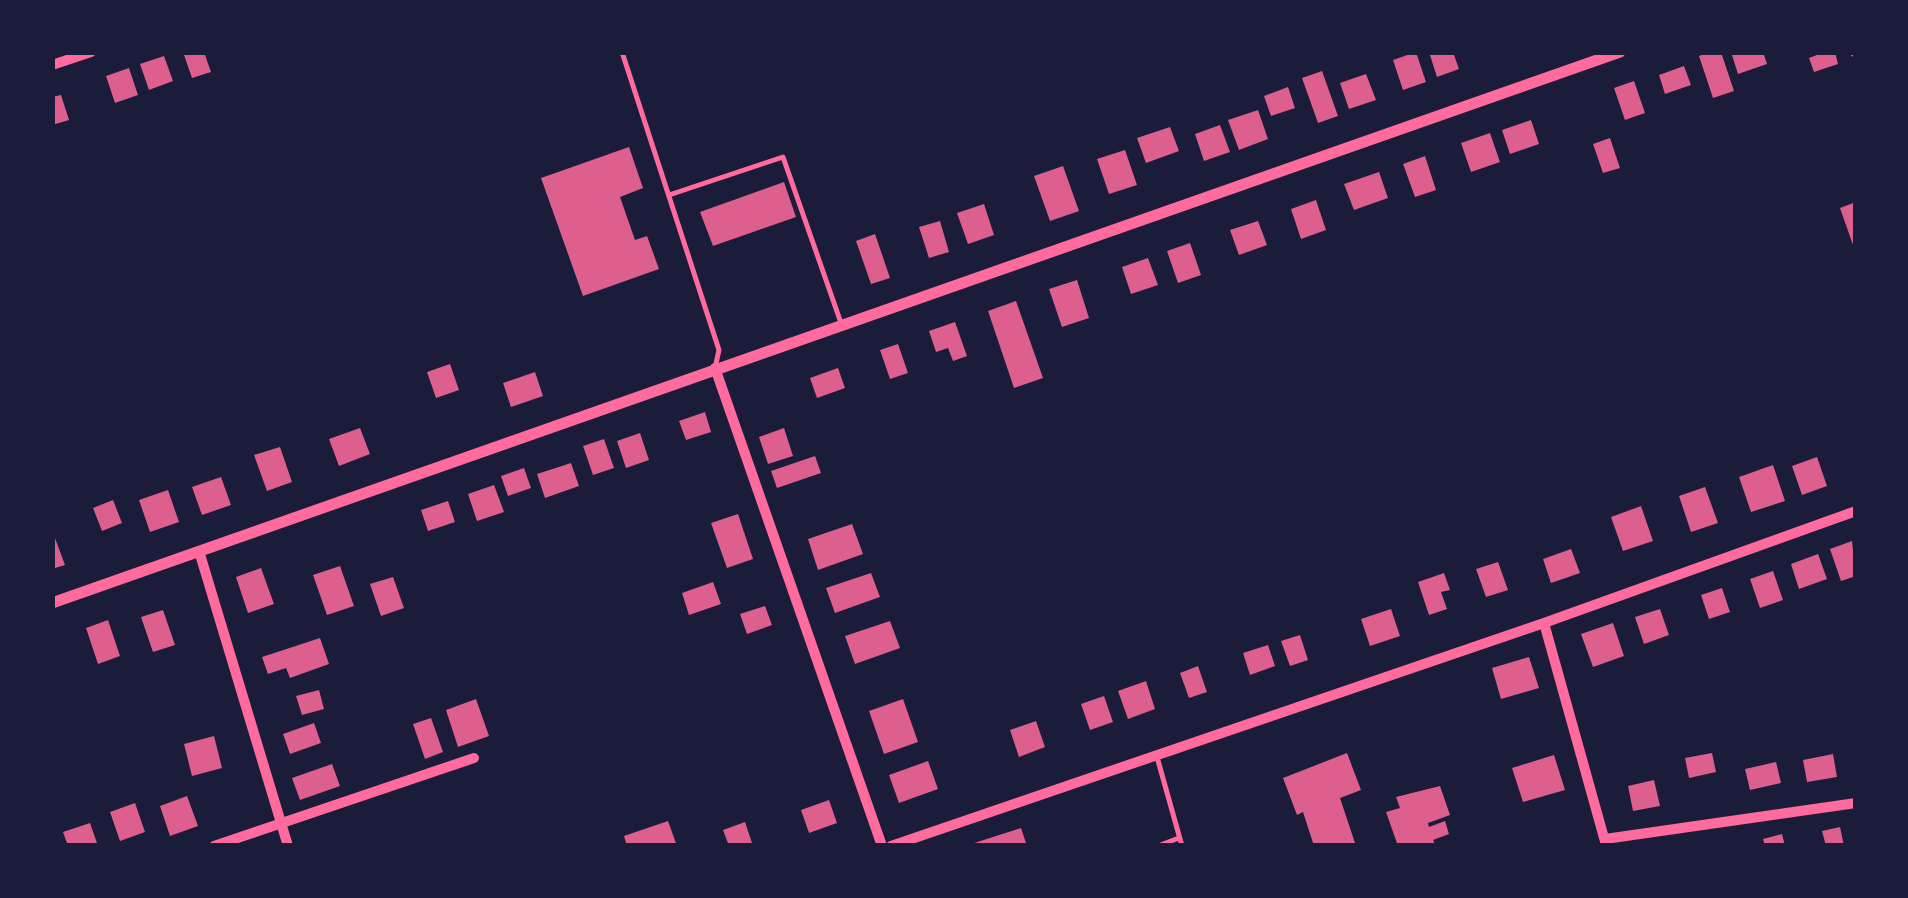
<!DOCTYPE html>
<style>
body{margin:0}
#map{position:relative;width:1908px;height:898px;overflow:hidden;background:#1b1b3a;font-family:Roboto,sans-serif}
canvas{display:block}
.frame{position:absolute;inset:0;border:55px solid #1b1b3a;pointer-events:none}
</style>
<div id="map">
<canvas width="1908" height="898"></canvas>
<div class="frame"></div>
</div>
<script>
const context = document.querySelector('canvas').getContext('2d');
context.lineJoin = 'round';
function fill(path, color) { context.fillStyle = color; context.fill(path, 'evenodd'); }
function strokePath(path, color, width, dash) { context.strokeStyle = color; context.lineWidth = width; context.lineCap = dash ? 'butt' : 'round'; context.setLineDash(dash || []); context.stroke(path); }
fill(new Path2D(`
 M183,52H204L211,72L192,78Z
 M1416,52L1426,82L1403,90L1393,60Z
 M1429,52H1453L1459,69L1437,77Z
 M1710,52H1721L1734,91L1713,98L1699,56Z
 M1731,52H1763L1767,64L1738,74Z
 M1825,52H1835L1838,64L1814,72L1809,58Z
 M164,56L173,81L149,90L140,64Z
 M1684,66L1691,85L1665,94L1659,75Z
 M129,68L138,95L115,103L106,76Z
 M1322,71L1338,116L1318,123L1302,78Z
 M1366,74L1376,100L1349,109L1340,83Z
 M1634,81L1645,113L1625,120L1614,88Z
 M1288,87L1295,108L1271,116L1264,96Z
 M61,95L69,120L52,125V97Z
 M1258,110L1268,139L1239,150L1228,120Z
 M1531,120L1539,144L1510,154L1502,130Z
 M1220,125L1230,152L1204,161L1195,134Z
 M1170,127L1179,151L1146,163L1137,138Z
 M1490,133L1500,162L1471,172L1461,143Z
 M1610,138L1620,168L1603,173L1593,144Z
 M629,147L643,188L620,197L635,240L647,236L659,269L583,296L541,178Z
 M1125,150L1137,185L1109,194L1097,159Z
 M1425,156L1436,190L1415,197L1403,164Z
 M1063,166L1079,211L1050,221L1034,176Z
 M1379,172L1388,198L1354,210L1344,184Z
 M784,182L796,217L713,246L700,212Z
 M1316,200L1326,230L1301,239L1291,209Z
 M1856,202V244L1853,245L1840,208Z
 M984,204L994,235L968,244L957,213Z
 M940,221L949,252L929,258L919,227Z
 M1258,221L1267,245L1239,255L1230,230Z
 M875,234L890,278L871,284L856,241Z
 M1190,243L1201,275L1178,283L1167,251Z
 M1148,258L1158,285L1131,294L1122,267Z
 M1077,280L1089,318L1062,327L1049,289Z
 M1016,301L1043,378L1014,388L988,311Z
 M955,322L967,356L953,361L948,348L936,352L929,331Z
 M898,344L908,373L890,379L880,350Z
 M450,364L459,390L436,398L427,372Z
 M838,368L845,388L817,398L810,378Z
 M535,372L543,396L511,407L503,383Z
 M705,412L711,432L686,440L679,421Z
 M360,428L370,454L339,466L329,439Z
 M784,428L793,456L768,464L759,437Z
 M640,433L649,460L626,468L617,441Z
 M604,439L614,468L593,475L583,446Z
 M280,447L292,482L267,491L254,455Z
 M815,456L821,473L777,488L771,471Z
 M1817,457L1827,486L1802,495L1792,466Z
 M571,463L579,486L545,498L537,474Z
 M1773,465L1785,501L1751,512L1739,477Z
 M524,468L531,488L508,496L501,476Z
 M221,477L231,505L202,515L192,487Z
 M494,485L504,512L477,521L468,494Z
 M1705,487L1718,523L1691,532L1679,496Z
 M168,490L179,522L150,532L139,500Z
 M113,500L122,523L102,531L93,508Z
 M448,501L455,522L428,531L421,510Z
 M1641,506L1653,541L1623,551L1611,517Z
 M738,514L753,559L727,568L711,523Z
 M852,524L863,554L818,570L808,539Z
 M52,530L65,565L52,569Z
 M1852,541L1856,576L1841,581L1830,549Z
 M1571,549L1580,573L1551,583L1543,559Z
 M1818,554L1827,579L1799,589L1791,564Z
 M1498,562L1508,590L1486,597L1476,569Z
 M340,566L354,606L327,615L313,575Z
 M261,568L274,604L248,613L236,577Z
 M1773,571L1783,600L1760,608L1750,579Z
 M871,573L880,597L835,613L826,588Z
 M1444,573L1450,590L1441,592L1447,609L1429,615L1418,582Z
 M393,577L404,608L381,616L370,584Z
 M713,582L721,604L689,615L682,593Z
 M1722,588L1730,612L1709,619L1701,595Z
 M765,606L772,625L747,634L740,614Z
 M1391,609L1400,636L1370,646L1361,619Z
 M1660,609L1669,635L1644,644L1635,617Z
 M163,610L175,645L153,652L141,617Z
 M108,620L120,656L98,664L86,628Z
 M890,621L900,648L855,664L845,636Z
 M1613,623L1624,656L1593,667L1581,634Z
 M1300,635L1308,660L1290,666L1281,641Z
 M320,638L329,664L290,678L286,668L268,674L262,657Z
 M1268,645L1275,666L1250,675L1243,653Z
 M1529,657L1539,688L1501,699L1492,668Z
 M1198,666L1207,692L1189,698L1180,673Z
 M1146,681L1155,709L1128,719L1118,691Z
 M319,690L324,709L302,715L296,696Z
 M1104,696L1113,722L1090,730L1081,704Z
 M476,699L489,736L458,747L446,710Z
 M903,699L918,742L884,754L869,711Z
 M431,718L443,752L425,759L413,724Z
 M1036,721L1045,747L1019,757L1010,730Z
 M314,723L321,743L290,754L283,734Z
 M214,736L222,768L192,776L184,744Z
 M1347,753L1361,790L1340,798L1356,846H1314L1303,812L1297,815L1283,778Z
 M1712,753L1716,772L1689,778L1685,758Z
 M1833,754L1837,777L1807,782L1803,760Z
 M1554,755L1565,790L1523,802L1512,768Z
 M928,761L938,789L899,803L889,775Z
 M1776,762L1781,783L1750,790L1745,769Z
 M332,764L340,786L300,800L292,778Z
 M1654,780L1660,806L1633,811L1628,786Z
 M1440,786L1450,815L1428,823L1429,827L1445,821L1449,834L1433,840L1436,846H1398L1386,812L1400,808L1396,797Z
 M187,796L198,826L170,836L160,806Z
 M829,800L837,823L809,833L801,810Z
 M135,803L145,832L120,841L110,812Z
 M668,821L677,846H627L624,836Z
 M745,822L753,846H729L723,830Z
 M90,823L98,846H68L63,832Z
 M1840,827L1844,846H1826L1822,831Z
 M1021,828L1027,846H968V845Z
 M1782,834L1785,846H1765L1763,839Z`), '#dd5f8e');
strokePath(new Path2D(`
 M622,52L719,350L715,368
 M669,195L783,157L841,323
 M1157,757L1182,846
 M1158,846L1179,838`), '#ff6b9d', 5);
strokePath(new Path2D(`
 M1855,52L1856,53
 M52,65L91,52
 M715,368L882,846
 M199,551L288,846
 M1544,623L1606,845
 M1605,839L1856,803
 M214,846L474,758
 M891,846L1544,623L1856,511`), '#ff6b9d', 10);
strokePath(new Path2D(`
 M52,603L1620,52`), '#ff6b9d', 11);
</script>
